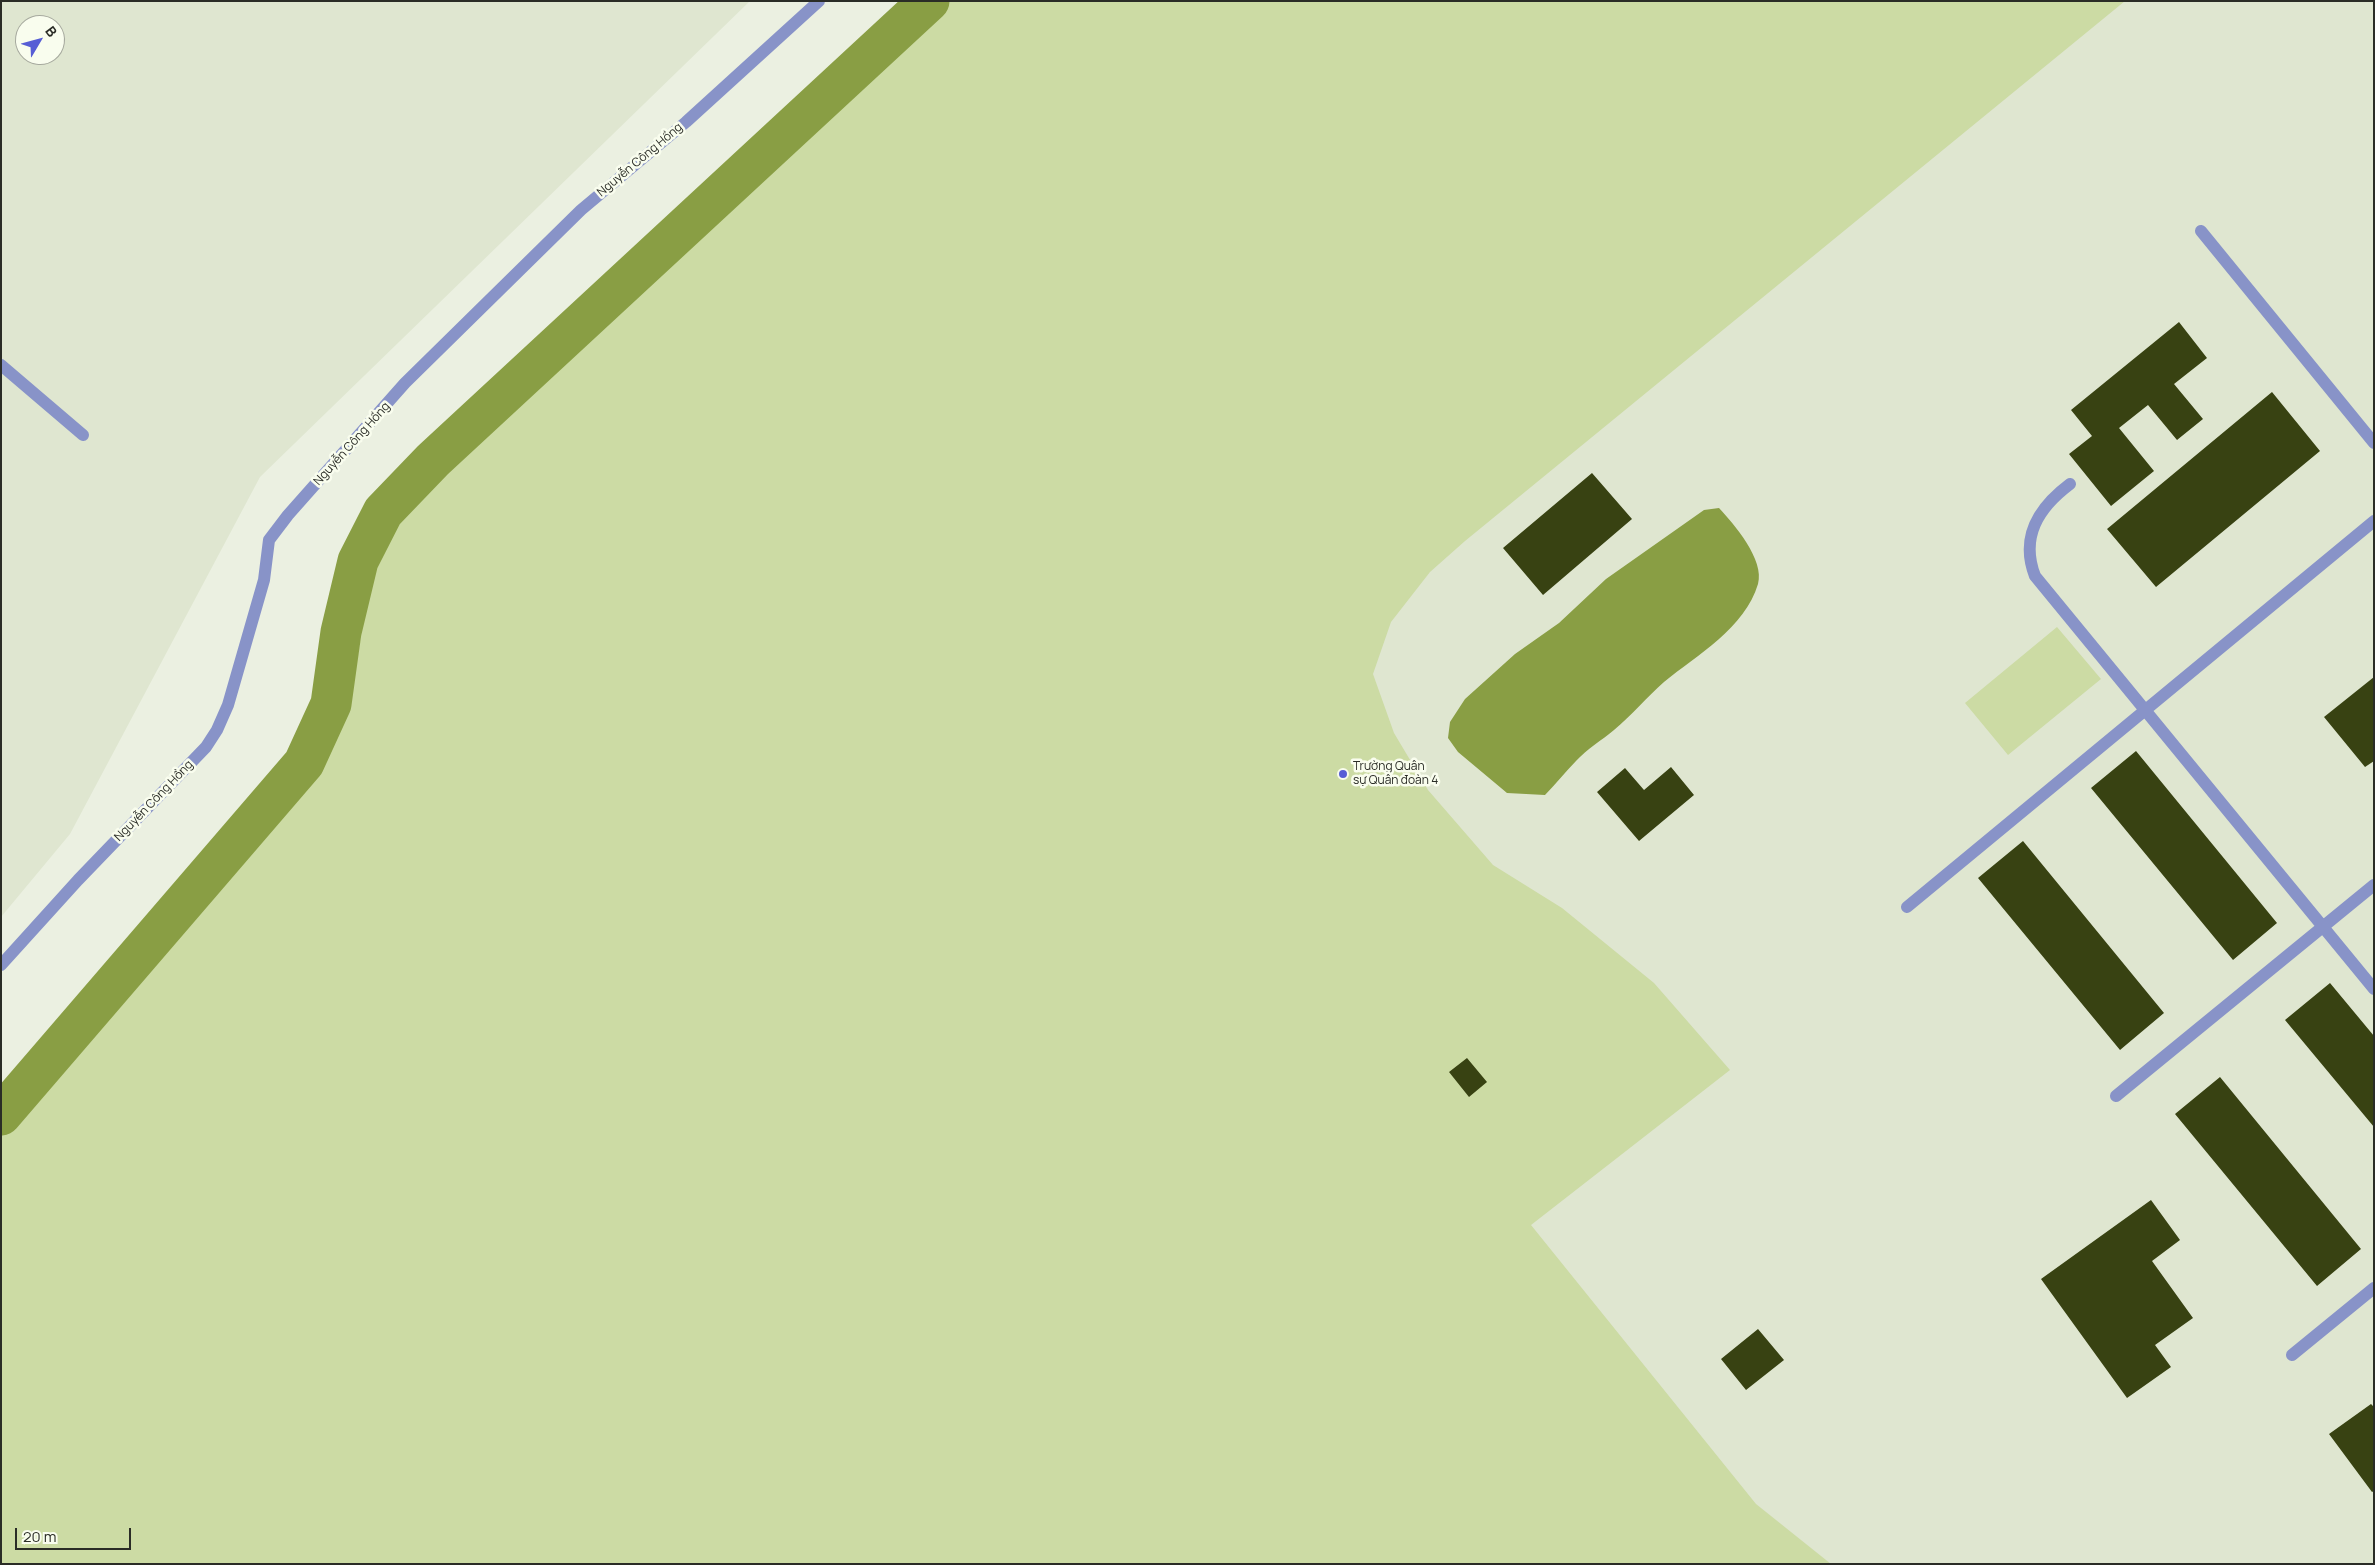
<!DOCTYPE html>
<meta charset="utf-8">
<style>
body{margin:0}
#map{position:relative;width:2375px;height:1565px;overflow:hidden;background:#ebf0e1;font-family:Manrope,sans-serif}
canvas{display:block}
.frame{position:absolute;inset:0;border:2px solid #2a2c26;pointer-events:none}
.north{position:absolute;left:15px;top:15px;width:50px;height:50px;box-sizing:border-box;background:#f9fdee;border:1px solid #a6a99e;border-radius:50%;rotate:53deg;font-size:14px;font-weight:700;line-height:20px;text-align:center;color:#2a2c26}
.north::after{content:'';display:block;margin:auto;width:18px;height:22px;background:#575ed5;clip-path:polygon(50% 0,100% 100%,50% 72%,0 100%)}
.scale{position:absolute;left:15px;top:1528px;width:116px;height:22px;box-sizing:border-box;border:2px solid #2a2c26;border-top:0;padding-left:6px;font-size:15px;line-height:18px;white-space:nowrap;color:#2a2c26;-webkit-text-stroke:4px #f9fdee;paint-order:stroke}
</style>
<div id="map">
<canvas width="2375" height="1565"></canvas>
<div class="frame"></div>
<div class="north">B</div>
<div class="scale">20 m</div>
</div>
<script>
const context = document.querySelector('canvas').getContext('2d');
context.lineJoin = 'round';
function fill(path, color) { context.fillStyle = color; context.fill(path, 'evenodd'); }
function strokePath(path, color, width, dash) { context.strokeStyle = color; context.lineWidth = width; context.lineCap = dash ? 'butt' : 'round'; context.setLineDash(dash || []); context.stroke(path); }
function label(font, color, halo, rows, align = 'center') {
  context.font = font + ' Manrope,sans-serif'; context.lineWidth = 5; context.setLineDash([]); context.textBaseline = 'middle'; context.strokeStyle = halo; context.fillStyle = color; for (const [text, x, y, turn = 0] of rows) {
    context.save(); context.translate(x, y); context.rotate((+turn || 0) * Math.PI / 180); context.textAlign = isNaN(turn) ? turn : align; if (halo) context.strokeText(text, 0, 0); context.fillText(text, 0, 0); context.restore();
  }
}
fill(new Path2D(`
 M1,1H750L260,477L70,834L1,917ZM25,25H55V55H25Z
 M944,1H2374V1564H1V1126L303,785L320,763L334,739L352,687L363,614L374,573L387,539L406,512L456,458Z`), '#dfe6d0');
fill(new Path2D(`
 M944,1H2125L1465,541L1430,572L1391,622L1373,674L1394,733L1428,790L1493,865L1562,908L1654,983L1730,1070L1531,1225L1756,1504L1831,1564H1V1126L303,785C326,755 344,724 352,687C363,637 364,585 387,539C403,508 431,482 456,458Z
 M2057,627L2101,679L2008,755L1965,703Z`), '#ccdba4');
fill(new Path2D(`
 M1719,508C1734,524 1765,560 1758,584C1745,628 1697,655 1664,682C1647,697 1632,715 1614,730C1602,740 1587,749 1576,761C1565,772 1556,784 1545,795L1507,793L1458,752L1448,738L1450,722L1465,699L1515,654L1559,623L1606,579L1704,510Z`), '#899e44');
strokePath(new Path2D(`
 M1,1115L304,763L331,704L341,632L358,561L383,512L433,460L929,1`), '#899e44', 41);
fill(new Path2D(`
 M2179,322L2207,358L2174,384L2203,419L2177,440L2148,405L2119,428L2154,471L2111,506L2069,454L2092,436L2071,410Z
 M2272,392L2320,451L2156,587L2107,529Z
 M1592,473L1632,519L1543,595L1503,548Z
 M2374,677V761L2365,767L2324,717Z
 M2136,751L2277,923L2233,960L2091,788Z
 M1671,767L1694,795L1639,841L1597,792L1625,768L1644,790Z
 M2023,841L2164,1013L2120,1050L1978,878Z
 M2330,983L2374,1036V1127L2285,1020Z
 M1467,1058L1487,1082L1469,1097L1449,1072Z
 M2220,1077L2361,1249L2317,1286L2175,1114Z
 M2151,1200L2180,1240L2152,1261L2193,1318L2155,1345L2171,1367L2127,1398L2041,1279Z
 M1758,1329L1784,1360L1746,1390L1721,1359Z
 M2371,1404L2374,1407V1491L2372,1492L2329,1434Z`), '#384212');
strokePath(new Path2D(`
 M2201,231L2374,443
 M1,365L83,435
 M2070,484C2038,508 2020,537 2035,576L2374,989
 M1907,907L2374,521
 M2116,1096L2374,885
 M2292,1355L2374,1288`), '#8893c8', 12);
strokePath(new Path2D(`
 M1,965L78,880L206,747L217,730L228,705L264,580L269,540L288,515L405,383L581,210L686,122L819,1`), '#8893c8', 12);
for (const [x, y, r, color] of [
 [1343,774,5,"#575ed5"]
]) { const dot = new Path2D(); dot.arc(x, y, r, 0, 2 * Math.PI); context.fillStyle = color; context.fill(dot); strokePath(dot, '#f9fdee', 2); }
label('12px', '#2a2c26', '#f9fdee', [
 ["Nguyễn Công Hồng",640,160,-40],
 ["Nguyễn Công Hồng",352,444,-48],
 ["Nguyễn Công Hồng",154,801,-46]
]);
label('12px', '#2a2c26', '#f9fdee', [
 ["Trường Quân",1353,767],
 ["sự Quân đoàn 4",1353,781]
], 'left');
</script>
